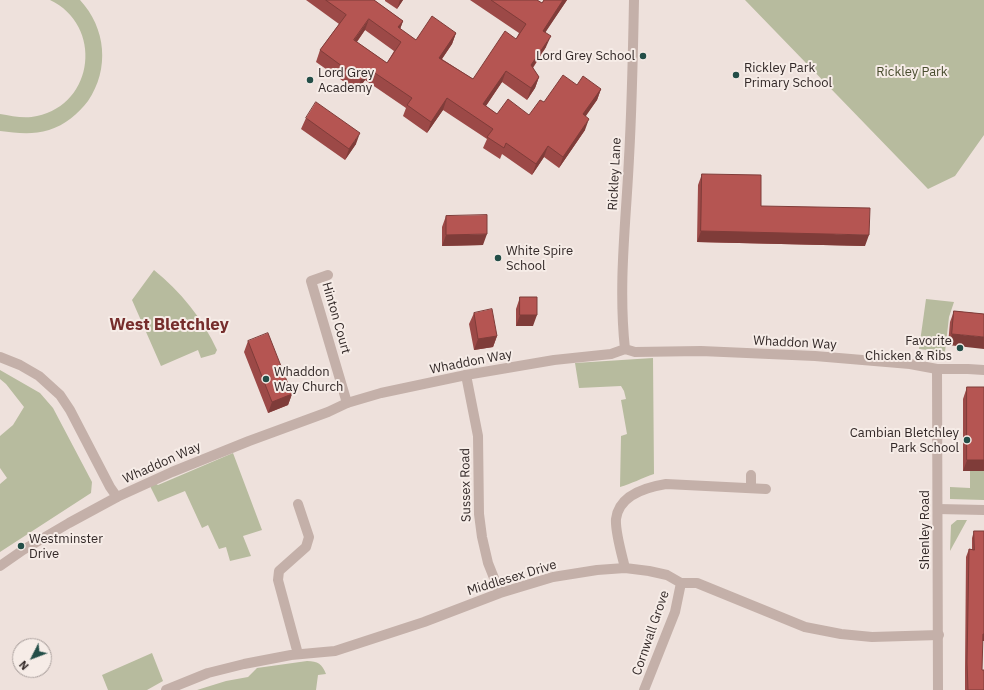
<!DOCTYPE html>
<style>
body{margin:0}
#map{position:relative;width:984px;height:690px;overflow:hidden;background:#eee1dc;font-family:"IBM Plex Sans",sans-serif}
canvas{display:block}
.north{position:absolute;left:12px;top:638px;width:40px;height:40px;box-sizing:border-box;background:#f6ece7;border:1px solid #a89e9b;border-radius:50%;rotate:228deg;font-size:11px;font-weight:700;line-height:16px;text-align:center;color:#332928}
.north::after{content:'';display:block;margin:auto;width:14px;height:18px;background:#234e48;clip-path:polygon(50% 0,100% 100%,50% 72%,0 100%)}
</style>
<div id="map">
<canvas width="984" height="690"></canvas>
<div class="north">N</div>
</div>
<script>
const context = document.querySelector('canvas').getContext('2d');
context.lineJoin = 'round';
function fill(path, color) { context.fillStyle = color; context.fill(path, 'evenodd'); }
function strokePath(path, color, width, dash) { context.strokeStyle = color; context.lineWidth = width; context.lineCap = dash ? 'butt' : 'round'; context.setLineDash(dash || []); context.stroke(path); }
function label(font, color, halo, rows, align = 'center') {
  context.font = font + ' "IBM Plex Sans",sans-serif'; context.lineWidth = 4; context.setLineDash([]); context.textBaseline = 'middle'; context.strokeStyle = halo; context.fillStyle = color; for (const [text, x, y, turn = 0] of rows) {
    context.save(); context.translate(x, y); context.rotate((+turn || 0) * Math.PI / 180); context.textAlign = isNaN(turn) ? turn : align; if (halo) context.strokeText(text, 0, 0); context.fillText(text, 0, 0); context.restore();
  }
}
fill(new Path2D(`
 M50,0H80C106,28 110,69 88,101C78,114 65,125 49,130C32,135 17,133 0,131V114C12,116 25,119 37,116C95,104 103,25 50,0Z
 M745,0H984V135L955,176L928,189Z
 M154,270C180,291 203,319 217,350L215,354L201,358L198,350L161,366L132,300Z
 M926,299L954,302L949,317L945,352L919,349Z
 M653,358L654,474C642,478 631,484 620,487L621,436L627,434L621,400L626,399L624,391L621,386L579,388L575,363Z
 M0,370L40,393L53,408L92,482L91,493L0,552V484L7,478L0,468V436L13,425L24,407L6,384L0,379Z
 M233,453L262,530L243,536L251,556L230,561L226,547L219,549L208,525L202,528L185,491L158,502L149,484L153,482L158,485Z
 M970,471H984V500L950,499V487L970,488Z
 M957,520H967L950,551L951,525Z
 M152,653L163,681L147,690H108L102,675Z
 M307,661C318,661 322,664 326,674L318,675L316,690H197L226,681L248,677L257,668Z`), '#b7bb9e');
strokePath(new Path2D(`
 M328,275L311,281L347,403
 M0,357L20,365L39,376L60,395L70,410L110,487L117,497
 M466,375L478,436L479,514L482,537L488,563L500,593
 M751,488V475
 M938,509L984,510
 M625,568C622,555 615,532 616,519C619,495 647,487 666,484L766,489
 M298,654L278,580L279,571L306,547L309,537L298,504
 M166,690L208,673L244,664L291,655L335,651L424,622L500,593L553,577L597,570L625,568L649,571L667,575L681,583H697L805,627L841,634L872,637L939,635
 M644,690L675,612L681,583`), '#c4b0a9', 10);
strokePath(new Path2D(`
 M625,349C618,285 626,222 629,158C632,106 633,53 634,0
 M937,369L938,690
 M0,566L23,550L69,523L117,497L172,472L249,441L328,412L347,403L381,393L466,375L554,360L611,354L625,349L635,352L701,351L815,356L910,364L937,369H968L984,370`), '#c4b0a9', 10);
fill(new Path2D(`
 M306,0H374L403,21L400,29L416,40L456,33L452,44L442,59L473,79L516,39L519,33L470,0H537L542,3L544,0H567L545,32L546,47L533,68L539,77L535,88L527,100L502,82L486,106L497,114L529,115L544,102L577,85L601,89L597,100L585,116V130L559,168L544,157L532,175L502,154L500,159L483,148L487,139L443,110L427,133L403,116L406,108L365,80L357,91L316,62L320,50L339,24ZM365,30L394,51L387,63L357,42Z
 M385,0H403L397,9L385,1Z
 M306,118L356,144L345,160L301,129Z
 M702,174L761,206L865,246L697,242L698,185Z
 M446,216L483,245L442,246V227Z
 M520,297L533,326H516V309Z
 M954,311L984,314L948,345L950,322Z
 M474,313L497,336L493,347L474,350L469,324Z
 M248,341L292,394L288,405L268,413L244,352Z
 M967,387L984,471H963V399Z
 M974,531H984V641H982V670L984,690H965V669L966,557L969,549L972,550V538Z`), '#9c4947');
fill(new Path2D(`
 M400,0H403L397,9Z
 M563,0H567L539,42L543,31Z
 M369,19L365,30L350,51L354,40Z
 M403,21L399,32L394,39L398,27Z
 M456,33L452,44L435,69L439,58Z
 M551,36L546,47L527,76L531,65Z
 M369,69L365,80L357,91L361,80Z
 M506,71L502,82L479,116L483,104Z
 M539,77L535,88L527,100L531,88Z
 M601,89L597,100L579,126L583,114Z
 M447,98L443,110L427,133L431,122Z
 M589,119L585,130L559,168L563,157Z
 M360,133L356,144L345,160L349,149Z
 M548,146L544,157L532,175L536,164Z
 M701,231L869,235L865,246L697,242Z
 M487,234L483,245L442,246L446,235Z
 M520,315H537L533,326H516Z
 M952,334L984,337V349L948,345Z
 M497,336L493,347L474,350L478,339Z
 M292,394L288,405L268,413L272,402Z
 M967,460H984V471H963Z
 M983,634H984V641H980Z`), '#7f3c39');
const building = new Path2D(`
 M326,0H374L403,21L398,27L416,40L432,16L456,33L439,58L473,79L505,31L516,39L526,24L491,0H537L542,3L544,0H563L543,31L551,36L531,65L539,77L531,88L506,71L483,104L497,114L508,99L529,115L540,100L544,102L563,75L577,85L583,76L601,89L583,114L589,119L563,157L548,146L536,164L506,143L504,148L487,137L493,129L447,98L431,122L407,105L412,98L369,69L361,80L320,50L346,15ZM369,19L401,42L387,63L354,40Z
 M316,102L360,133L349,149L306,118Z
 M702,174L761,175V206L870,208L869,235L701,231Z
 M487,215V234L446,235V216Z
 M520,297H537V315H520Z
 M492,309L497,336L478,339L474,313Z
 M954,311L984,314V337L952,334Z
 M268,333L292,394L272,402L248,341Z
 M967,387H984V460H967Z
 M974,531H984V634H983L982,670H984V690H968L967,662L969,549L974,550Z`);
fill(building, '#b55552');
strokePath(building, '#7f3c39', 1);
for (const [x, y, r, color] of [
 [643,56,4,"#234e48"],
 [736,75,4,"#234e48"],
 [310,80,4,"#234e48"],
 [498,258,4,"#234e48"],
 [960,348,4,"#234e48"],
 [266,379,4,"#234e48"],
 [967,440,4,"#234e48"],
 [21,546,4,"#234e48"]
]) { const dot = new Path2D(); dot.arc(x, y, r, 0, 2 * Math.PI); context.fillStyle = color; context.fill(dot); strokePath(dot, '#f6ece7', 1.5); }
label('13px', '#332928', '#f6ece7', [
 ["Lord Grey School",635,56,"right"],
 ["Rickley Park",744,68],
 ["Primary School",744,83],
 ["Lord Grey",318,73],
 ["Academy",318,88],
 ["White Spire",506,251],
 ["School",506,266],
 ["Favorite",952,341,"right"],
 ["Chicken & Ribs",952,356,"right"],
 ["Whaddon",274,372],
 ["Way Church",274,387],
 ["Cambian Bletchley",959,433,"right"],
 ["Park School",959,448,"right"],
 ["Westminster",29,539],
 ["Drive",29,554]
], 'left');
label('13px', '#494d2f', '#f6ece7', [
 ["Rickley Park",912,72]
]);
label('13px', '#332928', '#f6ece7', [
 ["Rickley Lane",615,174,-87],
 ["Hinton Court",336,318,74],
 ["Whaddon Way",795,343,3],
 ["Whaddon Way",471,362,-11],
 ["Whaddon Way",162,463,-24],
 ["Sussex Road",466,485,-91],
 ["Shenley Road",925,530,-90],
 ["Middlesex Drive",512,578,-17],
 ["Cornwall Grove",651,633,-71]
]);
label('bold 17px', '#762d2c', '#f6ece7', [
 ["West Bletchley",169,325]
]);
</script>
